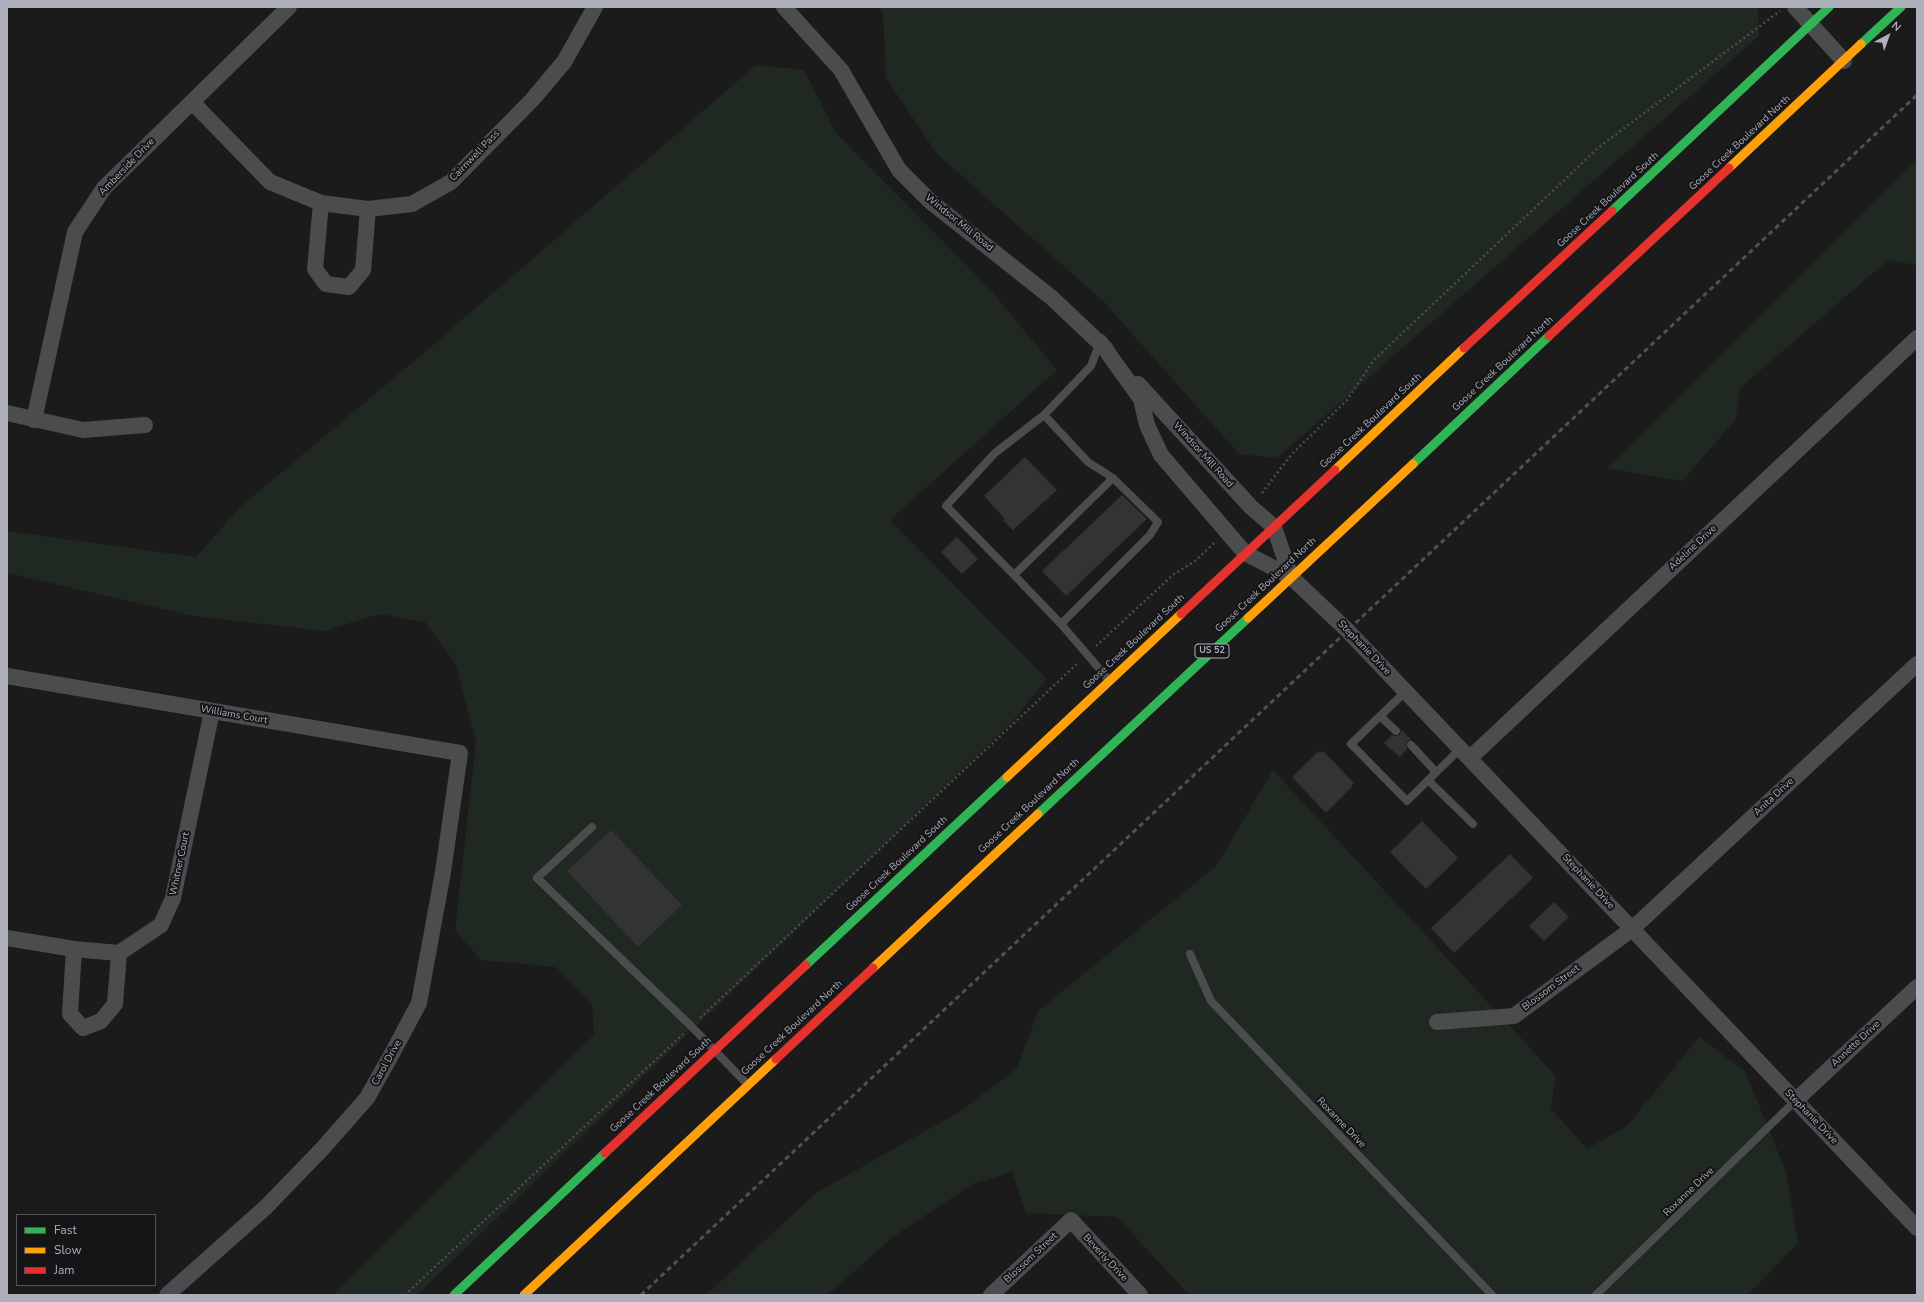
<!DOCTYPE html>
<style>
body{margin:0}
#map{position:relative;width:1924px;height:1302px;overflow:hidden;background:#1b1b1b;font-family:"Nunito Sans",sans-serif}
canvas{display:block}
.frame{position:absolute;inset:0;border:8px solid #adafbb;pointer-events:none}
.legend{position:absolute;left:16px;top:1214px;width:140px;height:72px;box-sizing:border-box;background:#151417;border:1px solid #525259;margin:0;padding:5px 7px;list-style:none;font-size:12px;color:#adafbb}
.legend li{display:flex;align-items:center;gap:8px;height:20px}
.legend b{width:20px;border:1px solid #525259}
.north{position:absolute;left:1868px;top:16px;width:40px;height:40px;-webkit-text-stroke:3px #151417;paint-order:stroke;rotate:41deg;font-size:11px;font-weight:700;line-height:16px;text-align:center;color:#adafbb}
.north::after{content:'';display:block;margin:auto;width:14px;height:18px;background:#adafbb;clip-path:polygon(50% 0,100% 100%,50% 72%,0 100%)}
</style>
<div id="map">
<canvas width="1924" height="1302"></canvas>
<div class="frame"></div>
<ul class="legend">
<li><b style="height:5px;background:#30b455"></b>Fast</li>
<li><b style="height:5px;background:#ff9f0a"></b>Slow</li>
<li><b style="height:5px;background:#e5322d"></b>Jam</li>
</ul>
<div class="north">N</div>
</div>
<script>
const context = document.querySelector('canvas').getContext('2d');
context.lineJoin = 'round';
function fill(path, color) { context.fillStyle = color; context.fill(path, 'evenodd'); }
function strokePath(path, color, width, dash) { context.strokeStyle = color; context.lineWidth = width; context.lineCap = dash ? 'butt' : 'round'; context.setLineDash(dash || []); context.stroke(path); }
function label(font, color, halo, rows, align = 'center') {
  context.font = font + ' "Nunito Sans",sans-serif'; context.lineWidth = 4; context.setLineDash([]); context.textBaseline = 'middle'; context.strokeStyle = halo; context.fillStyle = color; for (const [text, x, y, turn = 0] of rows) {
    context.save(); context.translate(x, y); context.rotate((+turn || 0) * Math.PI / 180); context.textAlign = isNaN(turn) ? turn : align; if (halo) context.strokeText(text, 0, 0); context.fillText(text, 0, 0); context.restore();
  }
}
fill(new Path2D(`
 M880,7H1758L1759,36L1277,458L1239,454L1103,301L937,154L886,78L883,16Z
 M756,65L804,70L837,134L990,289L1057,370L890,520L1047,679L1013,721L417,1295H333L594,1035L592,1004L556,967L481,960L455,931L476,741L456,665L425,622L380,614L324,631L194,616L7,573V531L196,557L240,507L419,357Z
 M1917,160V265L1888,260L1740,388L1736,419L1682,481L1607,468Z
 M1273,770L1556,1076L1551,1108L1587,1149L1627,1126L1699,1037L1745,1071L1786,1172L1798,1243L1748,1295H1189L1117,1217L1026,1213L1012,1172L973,1184L893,1237L831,1292L822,1295H706L816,1193L959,1112L1017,1068L1038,1011L1216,866Z`), '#202822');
fill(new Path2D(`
 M1025,457L1057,490L1013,530L1003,520L1005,519L984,496Z
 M1122,495L1147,519L1066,596L1042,571Z
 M957,537L978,559L962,574L941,552Z
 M1401,730L1412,740L1407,741L1406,746L1407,749L1400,757L1384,743L1392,735L1395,736L1400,735Z
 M1319,751L1320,753L1323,751L1354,783L1351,786L1352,787L1326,813L1292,777Z
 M1422,821L1458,858L1426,889L1390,852Z
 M611,830L682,905L638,947L567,871Z
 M1510,854L1533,878L1454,953L1431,928Z
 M1554,902L1569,917L1544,941L1529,926Z`), '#333');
strokePath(new Path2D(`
 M1262,493L1291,455L1347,400L1373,361L1599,147L1780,11
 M1096,646L1174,574L1195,561L1214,543
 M700,1018L1078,663
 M405,1295L683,1034`), '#4c4c50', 2.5, [2, 3]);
strokePath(new Path2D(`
 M1100,342L1091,366L1044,415L1088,462L1113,478L1158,522L1150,535L1061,624L1109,680
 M1014,575L946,506L995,453L1044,415
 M1061,624L1014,575L1113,478
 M1406,691L1351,744L1407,801L1461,748
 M1380,716L1396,731
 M1411,745L1436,772
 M1428,780L1473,824
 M592,827L537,878L691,1026L747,1084
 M1190,954L1211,1001L1492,1295
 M1596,1295L1795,1101`), '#4b4c4e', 8);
strokePath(new Path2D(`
 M784,7L841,70L899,170L931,202L1052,298L1106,349
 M1795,7L1844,61
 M193,103L270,182L321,203L368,209L412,204L451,182L532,100L564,62L595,7
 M321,203L315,269L326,284L349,287L363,270L368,209
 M1100,342L1141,399L1147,425L1161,455L1245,553L1291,577L1347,630L1917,1228
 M1138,384L1251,507L1274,527L1291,577
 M7,413L83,430L145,425
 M34,420L75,232L104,188L289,7
 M7,676L460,753L443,872L419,1003L394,1050L367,1098L323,1148L266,1207L167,1295
 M1470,758L1917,338
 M7,938L74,949L119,953L161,925L173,898L212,711
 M74,949L70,1014L83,1028L101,1021L115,1004L119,953
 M1437,1022L1514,1016L1632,929L1917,664
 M1795,1101L1917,987
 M991,1295L1071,1220L1140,1295`), '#4b4c4e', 16);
strokePath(new Path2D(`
 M1861,44L1901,7
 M1612,211L1829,7
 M1413,464L1549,336
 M1038,814L1248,618
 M806,965L1007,777
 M454,1295L605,1153`), '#30b455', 9);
strokePath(new Path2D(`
 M1729,168L1861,44
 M1335,470L1464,348
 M1248,618L1413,464
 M1007,777L1181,614
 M873,968L1038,814
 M524,1295L776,1059`), '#ff9f0a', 9);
strokePath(new Path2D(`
 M1549,336L1729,168
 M1464,348L1612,211
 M1181,614L1335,470
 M776,1059L873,968
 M605,1153L806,965`), '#e5322d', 9);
strokePath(new Path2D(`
 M641,1295L1917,95`), '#505153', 3, [5, 4]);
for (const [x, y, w] of [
 [1212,651,34]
]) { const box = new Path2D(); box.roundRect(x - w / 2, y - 7, w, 14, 3); context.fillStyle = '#151417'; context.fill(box); strokePath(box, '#adafbb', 1); }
label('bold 9px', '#adafbb', null, [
 ["US 52",1212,651]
]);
label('10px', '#adafbb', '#151417', [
 ["Goose Creek Boulevard North",1740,143,-43],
 ["Cairnwell Pass",475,156,-46],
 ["Amberside Drive",127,167,-46],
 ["Goose Creek Boulevard South",1608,200,-43],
 ["Windsor Mill Road",959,223,39],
 ["Goose Creek Boulevard North",1503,364,-43],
 ["Goose Creek Boulevard South",1371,421,-43],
 ["Windsor Mill Road",1203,455,48],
 ["Adeline Drive",1693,548,-43],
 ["Goose Creek Boulevard North",1266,585,-43],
 ["Goose Creek Boulevard South",1134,642,-43],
 ["Stephanie Drive",1364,648,46],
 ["Williams Court",234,715,10],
 ["Anita Drive",1774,797,-43],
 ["Goose Creek Boulevard North",1029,806,-43],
 ["Whitner Court",180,864,-78],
 ["Goose Creek Boulevard South",897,864,-43],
 ["Stephanie Drive",1588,882,47],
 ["Blossom Street",1551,988,-37],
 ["Goose Creek Boulevard North",792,1028,-43],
 ["Annette Drive",1856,1044,-43],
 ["Carol Drive",387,1063,-61],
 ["Goose Creek Boulevard South",661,1085,-43],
 ["Stephanie Drive",1811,1117,46],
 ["Roxanne Drive",1341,1123,46],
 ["Roxanne Drive",1689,1192,-44],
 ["Blossom Street",1031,1258,-43],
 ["Beverly Drive",1105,1258,47]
]);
</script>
